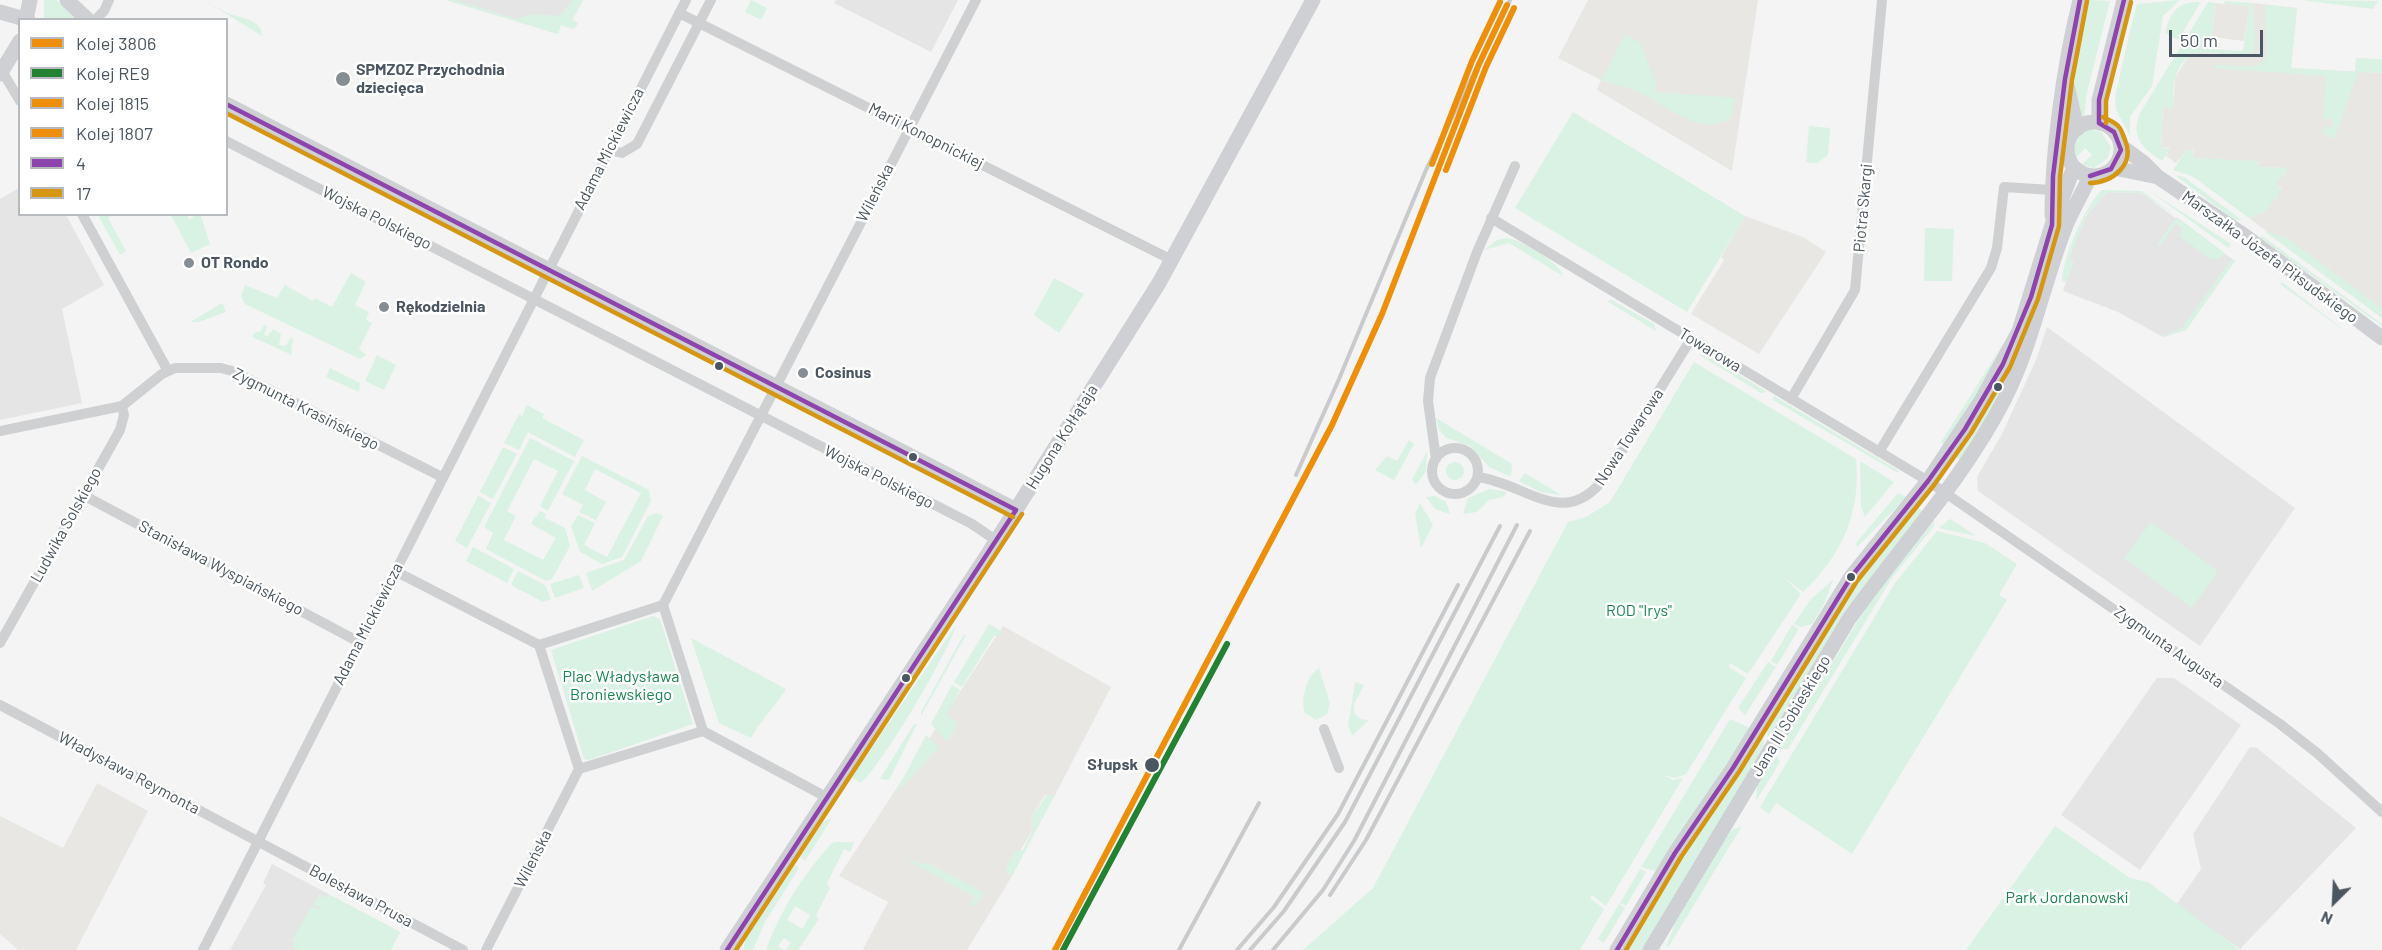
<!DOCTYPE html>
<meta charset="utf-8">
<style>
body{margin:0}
#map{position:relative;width:2382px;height:950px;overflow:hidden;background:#f4f4f4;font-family:Barlow,sans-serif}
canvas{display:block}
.legend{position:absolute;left:18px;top:18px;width:210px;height:198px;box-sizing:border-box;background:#fff;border:2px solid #b7bbc0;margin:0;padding:8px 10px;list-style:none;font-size:18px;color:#4a5661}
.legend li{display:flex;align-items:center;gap:12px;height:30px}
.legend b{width:30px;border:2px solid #b7bbc0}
.north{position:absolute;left:2304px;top:872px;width:60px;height:60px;-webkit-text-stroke:4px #fff;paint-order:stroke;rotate:204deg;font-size:16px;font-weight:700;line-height:24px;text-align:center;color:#4a5661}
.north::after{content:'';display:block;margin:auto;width:21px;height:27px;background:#4a5661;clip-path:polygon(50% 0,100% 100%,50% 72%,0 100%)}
.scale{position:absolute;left:2169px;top:30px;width:94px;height:27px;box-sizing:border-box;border:3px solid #4a5661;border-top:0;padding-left:8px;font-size:18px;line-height:21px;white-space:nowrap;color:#4a5661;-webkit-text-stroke:4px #fff;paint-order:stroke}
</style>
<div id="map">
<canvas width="2382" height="950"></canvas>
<ul class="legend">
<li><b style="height:8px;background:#ed8f0a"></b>Kolej 3806</li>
<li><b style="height:8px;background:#238132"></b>Kolej RE9</li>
<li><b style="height:8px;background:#ed8f0a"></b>Kolej 1815</li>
<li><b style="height:8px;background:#ed8f0a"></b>Kolej 1807</li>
<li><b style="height:8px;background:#8e44ad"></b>4</li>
<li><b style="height:8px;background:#d49613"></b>17</li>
</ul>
<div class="north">N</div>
<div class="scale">50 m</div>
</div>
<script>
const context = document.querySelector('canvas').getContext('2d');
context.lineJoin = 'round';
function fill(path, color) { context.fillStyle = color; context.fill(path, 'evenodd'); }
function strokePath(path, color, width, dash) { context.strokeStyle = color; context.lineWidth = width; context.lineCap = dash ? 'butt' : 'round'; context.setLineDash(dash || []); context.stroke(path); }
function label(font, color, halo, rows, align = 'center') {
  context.font = font + ' Barlow,sans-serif'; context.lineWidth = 5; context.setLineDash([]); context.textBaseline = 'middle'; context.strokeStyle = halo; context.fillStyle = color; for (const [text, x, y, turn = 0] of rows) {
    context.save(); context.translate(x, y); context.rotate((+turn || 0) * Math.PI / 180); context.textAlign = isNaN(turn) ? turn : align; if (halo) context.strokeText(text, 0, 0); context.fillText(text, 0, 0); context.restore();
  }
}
fill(new Path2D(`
 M1588,0H1758L1732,171L1597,90L1601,80L1558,58Z
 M2215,3L2250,6L2244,41L2212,37Z
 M2253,3L2297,8L2291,68L2382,73V318L2249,218L2265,211L2277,196L2281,188L2275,184L2282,174L2285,176L2286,168L2258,167L2259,162L2193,158L2194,149L2186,151L2176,163L2166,156L2170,148L2161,147L2163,107H2173L2175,78L2188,57L2199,53L2248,55L2254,52Z
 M1745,216L1803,237L1826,252L1759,354L1691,314L1724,260L1721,257Z
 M1003,626L1111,687L1055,795H1045L1031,818L1032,831L1007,873L1012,876L967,950H866L863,949L888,902L839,876Z
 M97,783L148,811L76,950H18L0,934V816L63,848Z`), '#e8e7e3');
fill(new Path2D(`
 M446,0H583L572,20L578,23L574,29L561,25L558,34Z
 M836,0H958L931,52L834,3Z
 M19,188L20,214L66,215L104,285L62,309L82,403L0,420V199Z
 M2107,192L2141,193L2235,261L2186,330L2163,337L2118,312L2063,291L2073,262L2068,260L2075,241L2088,213Z
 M2047,327L2295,508L2200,646L1978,491L1977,477L2002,434L2036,360Z
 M2157,678H2174L2241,725L2140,870L2061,815Z
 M2250,747L2257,748L2356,828L2240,949L2176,905L2201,869L2193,834Z
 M272,864L400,932L391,950H230L266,885L263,883Z`), '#e6e5e6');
fill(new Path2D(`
 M44,0H56L79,19L44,18Z
 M204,0C213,4 221,11 230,14C242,18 262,20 262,36Z
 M446,0H455L516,19L533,14L559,16L573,0H583L572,20L578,23L574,29L561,25L558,34Z
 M751,0L767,8L761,20L745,12Z
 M2089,0L2110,1L2086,97L2084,119C2065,97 2081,26 2089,0Z
 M2180,0L2163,16L2152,86L2130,117V136L2116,110L2115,96L2135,10L2137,4Z
 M2301,0L2378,1L2373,9Z
 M2225,1L2253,3L2255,50C2240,71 2189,28 2175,79C2172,87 2174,99 2173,108L2163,107L2161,147L2170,149L2162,161C2143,148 2130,138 2140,113L2208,2L2215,3L2211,49L2243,51L2250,6L2224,4Z
 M2201,2L2178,40L2165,33C2170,13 2177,1 2201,2Z
 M2265,5L2297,8L2291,68L2355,72L2356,58L2382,59V73L2358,72L2334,139L2322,133L2323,127H2333V119H2323L2326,76L2213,68L2214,65L2253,67L2264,62L2267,55Z
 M1625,35L1640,43L1656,83L1655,92L1736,98L1730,119C1696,138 1663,101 1632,89C1622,86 1612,85 1601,80Z
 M1573,112L1745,216L1687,312L1515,208Z
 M1809,126L1830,128L1828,155L1817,163L1806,162Z
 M2089,129L2101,132L2111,147L2108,158L2094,168L2081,165L2092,155L2085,148L2075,159C2069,145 2075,134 2089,129Z
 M2193,149L2194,158L2258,161L2259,167L2287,168L2285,176L2282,174L2276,183L2281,190L2267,210L2249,218L2192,176L2173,170L2185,152Z
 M2175,175L2184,177L2242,220H2234Z
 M2102,190L2142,191L2174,215L2141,193L2107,192L2088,213L2068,260L2073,262L2066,282L2062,281C2062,260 2085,205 2102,190Z
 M2153,193L2231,244L2228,248L2154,194Z
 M98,215H114L108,218L126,251L120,255Z
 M171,215H189L187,217L190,220L195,215L201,216L210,244L191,253Z
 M2177,217L2225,253L2219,259H2210L2179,236L2183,229L2176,224L2159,246L2158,243Z
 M1925,228L1954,229L1952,281H1924Z
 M2264,231L2288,238L2382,309V318Z
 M2261,235L2382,324V326L2261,239Z
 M1507,238C1519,239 1561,263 1563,276L1509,243L1484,250L1497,240Z
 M2232,259L2235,261L2186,330L2163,337L2157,334L2164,336L2182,328Z
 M351,273L366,282L355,305L369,312L366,320L372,323L359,349L366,355L360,359L245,304L241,296L245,285L277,298L285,285L313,301L315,298L332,307Z
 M1054,278L1084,294L1059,333L1034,315Z
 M2282,282L2353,337L2280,284Z
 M1612,300L1654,324L1656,331L1607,301Z
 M222,303L226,312L198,322H190Z
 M264,325L267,326L264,335L268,336L273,329L281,334L279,345L286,346L290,338L294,339L291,348L292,355L252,337L255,332H260Z
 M2005,341L1987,377L1944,448L1941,442Z
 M1698,354L1711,357L1767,392L1761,393Z
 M377,355L396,365L384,390L365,381Z
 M2014,361L1993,407L1962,461L1955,457Z
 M1694,362L1856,459C1861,513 1842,555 1803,592L1782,576L1801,594L1748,674L1730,663L1729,667L1746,678L1686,774L1675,778L1663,775L1673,780L1683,778L1606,906L1592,895L1590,898L1604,909L1580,950H1303L1373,888L1568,522L1586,517L1610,502Z
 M330,368L360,383L359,392L326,377Z
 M1774,396L1899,471L1898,473L1773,400Z
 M527,405L544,414L542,418L584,440L575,457L528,432L519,450L504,443L519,414L522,416Z
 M1436,418L1512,464L1511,477L1489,467L1470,446L1446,438L1439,430Z
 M530,438L574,461L548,511L540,506L558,471L534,459L507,511L516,516L504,540L543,560L556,538L531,524L535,516L537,517L540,511L546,514L545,518L565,528L570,546L552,579L546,581L486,549L493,533L484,527Z
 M1409,440L1414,444L1394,480L1375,470L1387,456L1397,461Z
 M503,447L517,454L493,499L480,492Z
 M1427,451L1426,471L1416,485L1412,480Z
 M582,456L649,490L651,501L622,557L602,564L580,552L571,526L578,515L595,523L584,545L607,557L641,493L595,469L585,490L606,502L596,520L579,512L583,505L562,494Z
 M1860,461L1894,482L1865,517L1861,507Z
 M1446 471a9 9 0 1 1 18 0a9 9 0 1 1-18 0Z
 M1525,473L1561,495L1540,492L1519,481Z
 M1490,489L1507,492L1503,497L1489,500L1477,512L1463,514L1468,498Z
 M1898,493L1907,497L1857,547L1856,543Z
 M478,496L491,503L467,548L455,541Z
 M1435,496L1446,502L1450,514L1435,509L1426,497Z
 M1420,503L1433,525L1421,548L1415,514Z
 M1917,506L1923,512L1849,607L1769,740L1766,728L1851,588Z
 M657,513L663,516L641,561L592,591L586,573L624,560L648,516Z
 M1950,519L1952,520L1976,536L1939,528Z
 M1934,521V526L1892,578L1788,749H1780L1867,606Z
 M2151,522L2218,571L2192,608L2124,558Z
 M1937,531L1985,543L2017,564L1999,595L2007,600L1852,854L1776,803L1769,814L1760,807L1895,583Z
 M473,547L514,569L507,583L466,561Z
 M518,571L545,585L551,599L543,602L511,585Z
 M579,575L584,588L555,598L550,584Z
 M1833,580L1825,602L1812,624L1800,627L1794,624L1811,599Z
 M653,616L660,619L693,724L589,760L584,759L551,650Z
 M989,624L1003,632L1000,636H994L962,687L954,682Z
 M956,625C949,652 883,763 861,783L853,778V775Z
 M1792,625L1799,629L1777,665L1771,661Z
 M964,634L966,635L921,716V712Z
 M691,638L786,689C775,707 762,718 751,738L719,723Z
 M1768,662L1776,667L1745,715L1738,708Z
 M1319,668L1330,703L1327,714L1316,720L1305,713C1300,699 1307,675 1319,668Z
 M1355,682L1364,685L1354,704V713L1360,719L1369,720L1352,736L1348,726Z
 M952,685L960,690L947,714L958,724L947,741L931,724Z
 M1730,719L1750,728L1656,871L1641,867Z
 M914,724H917L889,780L880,779Z
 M926,735L939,747L894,796Z
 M1762,735L1765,747L1642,950H1625L1681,859Z
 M1776,755L1780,762L1756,801L1757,787Z
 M1047,795H1055L1012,876L1005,870L1014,852L1023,850L1032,831L1031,818Z
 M832,818L805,861L800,857L823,822Z
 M1742,826L1669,946L1666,948L1675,923L1725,839L1732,830Z
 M2055,826L2130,878L2148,882L2240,950H1966Z
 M836,842H854L850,852L844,849L827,883L830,888L816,915L819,919L798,950H786L791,943L784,938L778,946L783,950H766C780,911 804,873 832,843ZM795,906L810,915L803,929L787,920Z
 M905,859L925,865L927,862L984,893L974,907L970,905L975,897Z
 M795,865L799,868L765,922L753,950H743L746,938Z
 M1640,869L1646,872L1626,906L1620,903Z
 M319,894L325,898L328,894L400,932L391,950H298L293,947L295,943L291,941L312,906L320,910L322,908L313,904Z
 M1619,904L1625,908L1604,943L1598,939Z`), '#d9f2e3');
strokePath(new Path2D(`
 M679,13L1172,260
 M95,20L104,11L109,0
 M2,71L20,101
 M226,141L972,524L997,541
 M609,150L622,153L637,144L711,0
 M82,214L168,371
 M1491,218L1928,481L2280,724L2317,753L2382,812
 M1791,399L1855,290L1882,0
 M0,431L122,406L162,374L175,368H221L232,371L442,477
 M1432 471a23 23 0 1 1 46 0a23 23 0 1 1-46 0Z
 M1879,452L1991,268L1997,248L2004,187L2052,190
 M1436,459L1428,401L1430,378L1477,252L1515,166
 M1478,477C1528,484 1565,532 1606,476L1691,339
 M83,495L359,642
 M395,571L539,645
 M663,605L976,0
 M663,605L703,731
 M0,643L120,430L124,415L122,406
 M539,645L663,605
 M539,645L579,769
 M0,705L463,950
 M1324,729L1339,768
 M703,731L828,798
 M579,769L703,731
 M203,950L686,0
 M486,950L579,769`), '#ced0d2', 10);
strokePath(new Path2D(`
 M67,0L88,20
 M0,12L28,20
 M26,20L30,0
 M0,74L20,41
 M2067,85L2077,129
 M226,104L1016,510
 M2067 149a27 27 0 1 1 54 0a27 27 0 1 1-54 0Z
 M2099,123V100L2124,0
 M2121,146L2144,163L2158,177L2245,236L2382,338
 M2114,168L2158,177
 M2052,216C2052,151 2064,63 2080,0
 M727,950L988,554L1159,283L1313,0
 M1617,950L1675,853L1733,768L1851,577L1928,481L1981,401L2019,331L2052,225L2074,167
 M1650,950L1849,619C1902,545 1962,481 2004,400C2031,347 2042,289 2063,233C2070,213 2082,195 2090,176`), '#ced0d4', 15);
strokePath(new Path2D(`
 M1296,475L1339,379L1426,170L1510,0
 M1330,895L1366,840L1530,531
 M1179,950L1259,803
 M1237,950L1274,907L1338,814L1458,585
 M1250,950L1284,911L1345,822L1500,526
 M1273,950L1323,890L1354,841L1517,525`), '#c9cacc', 4);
strokePath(new Path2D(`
 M226,104L1016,510
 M2099,123V100L2124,0
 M2090,176L2111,169L2121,150L2114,132L2099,123
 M727,950L1016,510
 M1617,950L1675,853L1733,768L1851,577L1928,481L1965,429L2003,364L2031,297L2052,225L2053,176L2065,79L2080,0`), '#8e44ad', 4.5);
strokePath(new Path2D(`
 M226,113L1013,517
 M2106,123V101L2131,2
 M2090,183C2114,182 2135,164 2125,140C2123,136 2122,130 2119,127C2115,122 2108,120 2103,117
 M736,950L1022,514
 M1626,950L1681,857L1739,772L1857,581L1934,485L1971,433L2010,367L2038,299L2059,226L2060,177L2072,80L2087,1`), '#d49613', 4.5);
strokePath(new Path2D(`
 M1055,950L1332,425L1382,314L1479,64L1507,5`), '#ed8f0a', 6);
strokePath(new Path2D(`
 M1063,950L1227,644`), '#238132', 6);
strokePath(new Path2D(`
 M1446,170L1486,67L1514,8`), '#ed8f0a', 6);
strokePath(new Path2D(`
 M1432,164L1472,61L1500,2`), '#ed8f0a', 6);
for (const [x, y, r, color] of [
 [343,79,8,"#868d94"],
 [189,263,6,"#868d94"],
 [384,307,6,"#868d94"],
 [719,366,5,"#4a5661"],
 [803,373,6,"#868d94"],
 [1998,387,5,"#4a5661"],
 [913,457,5,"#4a5661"],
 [1851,577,5,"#4a5661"],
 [906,678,5,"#4a5661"],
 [1152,765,8,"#4a5661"]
]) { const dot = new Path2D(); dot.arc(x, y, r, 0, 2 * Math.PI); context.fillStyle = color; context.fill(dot); strokePath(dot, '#fff', 2); }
label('bold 16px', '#4a5661', '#fff', [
 ["SPMZOZ Przychodnia",356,70],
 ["dziecięca",356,88],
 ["OT Rondo",201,263],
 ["Rękodzielnia",396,307],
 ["Cosinus",815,373]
], 'left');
label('16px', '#4a5661', '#fff', [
 ["Marii Konopnickiej",926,136,27],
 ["Adama Mickiewicza",609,149,-63],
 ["Wileńska",875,193,-63],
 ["Piotra Skargi",1863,208,-85],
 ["Wojska Polskiego",377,218,27],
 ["Marszałka Józefa Piłsudskiego",2270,257,36],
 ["Towarowa",1710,350,31],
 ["Zygmunta Krasińskiego",306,409,27],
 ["Hugona Kołłątaja",1062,437,-58],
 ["Nowa Towarowa",1629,437,-57],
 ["Wojska Polskiego",879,477,27],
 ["Ludwika Solskiego",66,525,-61],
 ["Stanisława Wyspiańskiego",221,568,28],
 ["Adama Mickiewicza",368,624,-63],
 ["Zygmunta Augusta",2169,647,35],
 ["Jana III Sobieskiego",1791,716,-59],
 ["Władysława Reymonta",129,773,28],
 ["Wileńska",533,859,-63],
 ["Bolesława Prusa",361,896,28]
]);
label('16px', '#17864f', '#fff', [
 ["ROD \"Irys\"",1639,611],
 ["Plac Władysława",621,677],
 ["Broniewskiego",621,695],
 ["Park Jordanowski",2067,898]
]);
label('bold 16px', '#4a5661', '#fff', [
 ["Słupsk",1138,765]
], 'right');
</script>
